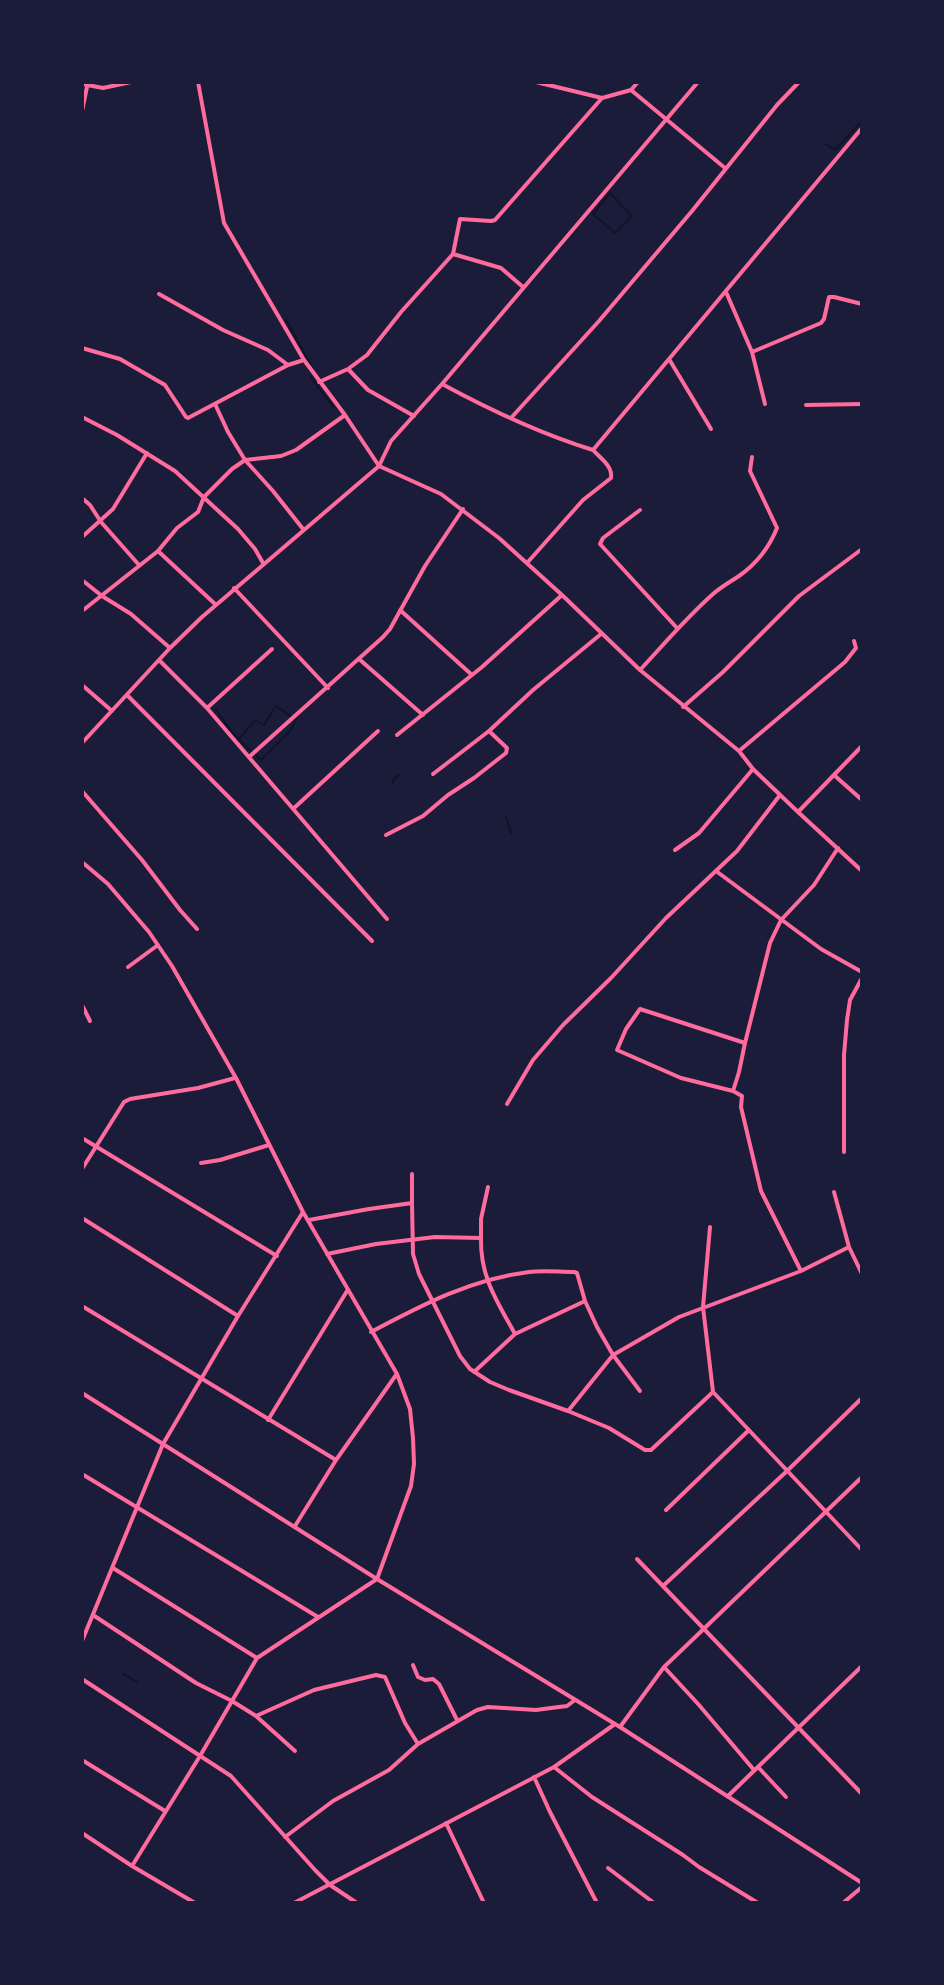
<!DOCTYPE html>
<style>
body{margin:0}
#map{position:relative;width:944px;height:1985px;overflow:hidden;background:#1b1b3a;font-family:"Source Sans 3",sans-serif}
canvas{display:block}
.frame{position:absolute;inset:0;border:84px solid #1b1b3a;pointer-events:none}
</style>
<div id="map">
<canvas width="944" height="1985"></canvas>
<div class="frame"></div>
</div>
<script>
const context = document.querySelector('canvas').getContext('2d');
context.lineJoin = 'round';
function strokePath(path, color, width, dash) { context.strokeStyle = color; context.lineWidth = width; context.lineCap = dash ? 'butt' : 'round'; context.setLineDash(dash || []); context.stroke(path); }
strokePath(new Path2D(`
 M825,144L835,150L862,121
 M610,193L632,216L615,233L593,214Z
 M286,320L313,369
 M310,376L334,408
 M216,709C230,733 241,742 261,760L290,731L296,720L276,706L264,725L255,720L238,740
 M392,784L394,779L399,775
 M506,817L511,833
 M123,1674L137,1682`), '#12122b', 2);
strokePath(new Path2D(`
 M198,82L224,223L304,360L345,415L379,466L441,494L499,538L562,595L640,670L739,751L753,769L798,812L862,871
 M536,82L602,98L631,90L725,168
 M82,84L103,88L131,82
 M631,90L638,82
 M82,111L88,82
 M453,254L501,268L523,287
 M726,292L752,352L821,323L824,319L829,297H834L862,304
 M159,294L223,330L268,350L288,365
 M82,348L120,359L165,385L186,417L188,418L288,365L304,360
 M752,352L765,404
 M669,359L862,128
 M319,382L348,369
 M442,384C490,410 541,434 593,450L669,359L711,429
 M215,404L228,432L245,460L273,491L303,529
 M806,405L862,404
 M414,416L368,390L348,369L367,355L401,312L453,254L460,219L491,221L495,220L602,98
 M82,417L117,435L175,471L238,529L255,549L263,563
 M511,418L599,321L692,211L777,105L799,82
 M82,498L90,505L101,522L139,565
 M640,510L603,538L600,544L677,628
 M82,537L113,509L147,453
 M158,551L215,604
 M527,563L583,500L611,478C613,466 600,458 593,450
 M82,580L102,596L131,614L170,648
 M234,588L328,688
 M400,610L472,675
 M82,611L158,551L177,528L198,512L204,497L232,469L245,460L281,456L296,450L345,415
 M359,659L423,715
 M159,660L207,708L387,919
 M640,670C664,644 687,617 713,594C721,587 730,582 739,576C756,564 769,548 777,528L750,471L752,457
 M82,685L112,711
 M127,695L372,941
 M683,707L723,672L799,596L862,549
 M207,708L272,649
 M397,735L482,667L562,595
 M82,743L170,648L202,617L379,466L391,441L442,384L698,82
 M739,751L845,662L856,648L854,641
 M249,757L383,637L390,629L425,566L463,509
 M433,774L489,731L533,690L601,634
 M834,775L862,800
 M82,791L142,860L180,910L197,929
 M293,809L378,731
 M798,812L862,746
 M386,835L423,816L448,795L474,778L506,753L507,748L489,731
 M675,850L699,833L753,769
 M82,862L108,884L149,932L172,966L236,1078L303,1212L397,1374L410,1409L413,1438L414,1464L411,1486L377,1579L257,1658L200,1756L132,1866
 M716,871L821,949L862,972
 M128,967L158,945
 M82,1005L90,1021
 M745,1043L739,1072L733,1091L681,1078L617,1050L626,1029L640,1009L745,1043L770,943L781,920L814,885L838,848
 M733,1091L742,1096L741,1107L761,1191L801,1271
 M507,1104L533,1060L563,1025L611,978L666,918L737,851L780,795
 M82,1138L277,1256
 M844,1152V1055L847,1020L850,1000L862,978
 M201,1163L220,1160L269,1145
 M82,1169L124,1102L130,1099L198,1088L235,1078
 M834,1192L849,1247
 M412,1203V1174
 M82,1218L238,1316
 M309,1220L369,1209L412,1203L413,1254L419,1274L460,1356L470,1369L490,1382L509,1390L568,1411L609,1428L645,1450H651L713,1392
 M710,1227L703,1307L713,1392
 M481,1238V1219L488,1187
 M327,1254L376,1244L435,1237L481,1238C480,1277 497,1301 515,1334
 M82,1306L336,1460
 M371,1332C422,1305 471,1279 529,1272C544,1270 559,1272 574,1272L577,1273L585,1301L597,1327L613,1355L640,1391
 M474,1372L515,1334L585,1301
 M713,1392L862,1550
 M82,1393L377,1579L620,1727L862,1883
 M568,1411L613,1355L679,1317L801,1271L849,1247L862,1274
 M268,1420L347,1291
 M82,1474L318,1617
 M666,1510L749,1430
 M295,1526L336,1460L396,1375
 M637,1559L862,1794
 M113,1568L257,1658
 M663,1586L787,1471L862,1398
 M93,1615L196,1683L232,1701L256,1716L314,1690L376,1675L385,1677L405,1723L418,1744
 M82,1641L163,1444L238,1316L303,1212
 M413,1665L418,1677L425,1680L433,1679L439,1684L457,1720
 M664,1667L699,1705L754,1770
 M82,1679L231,1776L315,1870L330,1885L357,1903
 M256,1716L295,1751
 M620,1727L664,1667L862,1477
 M82,1760L165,1811
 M554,1767L592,1797L683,1855L699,1867L758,1903
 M758,1767L786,1797
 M534,1777L550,1812L597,1903
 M728,1796L862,1666
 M446,1823L484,1903
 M82,1833L132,1866L195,1903
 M285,1837L333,1801L389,1770L418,1744L477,1710L488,1707L536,1710L551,1708L567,1706L575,1700
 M608,1868L654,1903
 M294,1903L554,1767L615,1724
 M843,1903L862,1887`), '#ff6b9d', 4);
</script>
